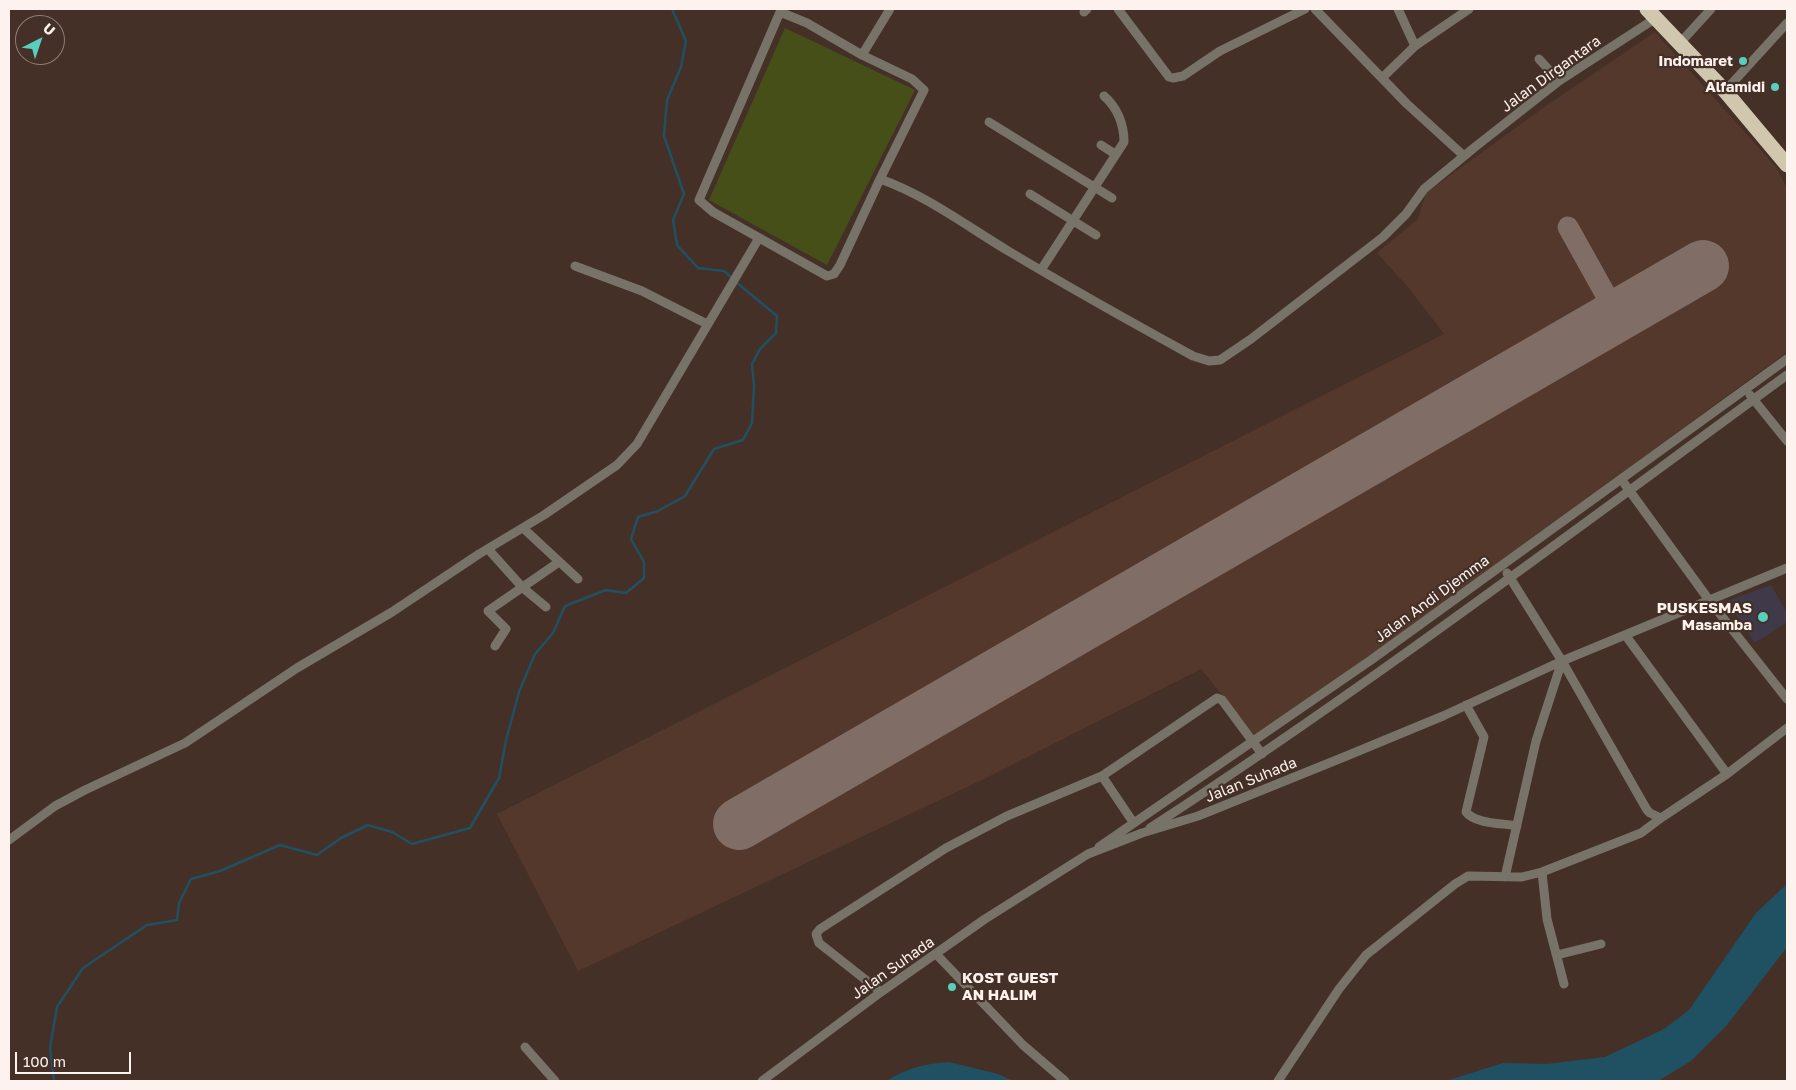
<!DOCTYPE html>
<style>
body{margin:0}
#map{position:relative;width:1796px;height:1090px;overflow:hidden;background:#453027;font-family:"Golos Text",sans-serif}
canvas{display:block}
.frame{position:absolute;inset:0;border:10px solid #fdf2ed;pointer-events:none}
.north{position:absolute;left:15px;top:15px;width:50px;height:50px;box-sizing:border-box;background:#453027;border:1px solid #8f7e76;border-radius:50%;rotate:41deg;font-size:14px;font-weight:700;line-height:20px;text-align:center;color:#fdf2ed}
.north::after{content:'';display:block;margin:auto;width:18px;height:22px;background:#58cebf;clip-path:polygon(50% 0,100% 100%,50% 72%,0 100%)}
.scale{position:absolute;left:15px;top:1052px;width:116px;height:22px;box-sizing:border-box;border:2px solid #fdf2ed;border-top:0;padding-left:6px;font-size:15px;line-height:18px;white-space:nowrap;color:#fdf2ed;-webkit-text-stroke:4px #453027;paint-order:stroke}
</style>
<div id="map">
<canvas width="1796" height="1090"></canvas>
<div class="frame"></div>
<div class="north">U</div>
<div class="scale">100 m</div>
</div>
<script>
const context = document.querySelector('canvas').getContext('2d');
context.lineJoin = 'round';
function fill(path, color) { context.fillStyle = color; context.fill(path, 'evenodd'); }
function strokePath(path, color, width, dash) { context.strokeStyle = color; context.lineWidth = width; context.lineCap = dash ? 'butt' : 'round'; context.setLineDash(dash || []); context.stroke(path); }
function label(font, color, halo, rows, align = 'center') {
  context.font = font + ' "Golos Text",sans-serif'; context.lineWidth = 4.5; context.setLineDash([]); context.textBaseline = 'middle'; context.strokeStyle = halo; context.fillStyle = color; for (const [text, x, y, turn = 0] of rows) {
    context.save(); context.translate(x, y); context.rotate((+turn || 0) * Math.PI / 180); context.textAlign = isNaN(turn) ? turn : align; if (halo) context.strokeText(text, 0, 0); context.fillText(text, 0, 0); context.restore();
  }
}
fill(new Path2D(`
 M1655,32L1776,167L1787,188V352L1405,631L1255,736L1201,669L986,778L578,971L497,814L1444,334L1408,287L1377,253L1418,219L1426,193L1546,106Z`), '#54382c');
fill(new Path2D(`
 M1771,585L1787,613V622L1755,643L1727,601Z`), '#40394a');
fill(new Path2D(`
 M785,28L915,90L827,265L709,200Z`), '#464f18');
fill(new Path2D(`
 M1787,884V947L1727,1025L1691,1061L1658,1081H1446L1503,1063L1547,1064L1605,1057L1664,1029L1689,1010L1756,913Z
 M949,1062L998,1074L1013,1081H886C909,1068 922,1064 949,1062Z`), '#1f5163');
strokePath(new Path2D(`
 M672,9L686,41L681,67L667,100L664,136L684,194L673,220L677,245L698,268L724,271L732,278
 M54,1081L50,1048L57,1007L83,968L147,925L177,920L179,903L191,879L220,871L280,845L317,855L341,838L368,825L392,832L412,844L470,828L499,778L506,740L519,692L535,654L553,633L565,606L606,590L626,593L644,578V562L631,539L638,517L658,511L685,496L714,449L743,440L752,423L754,386L752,364L760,349L776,333L777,316L736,282`), '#1f5163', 2.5);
strokePath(new Path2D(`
 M1568,227L1617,315`), '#806e66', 21);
strokePath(new Path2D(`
 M739,824L1703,266`), '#806e66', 52);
strokePath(new Path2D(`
 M890,9L862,55L912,79L924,90L880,179C926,195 968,227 1010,252C1070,288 1131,322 1193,356L1209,361L1220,360L1251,339L1383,237L1406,214L1424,189L1475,147L1559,81L1656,18
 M1118,9L1169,77L1173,78L1183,76L1220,51L1305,9
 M1315,9L1407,104L1464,156
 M1398,9L1415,46
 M1084,12L1087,9
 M1680,43L1711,9
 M862,55L807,23L780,12L699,200L713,212L827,276L834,274L840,265L880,179
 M1539,59L1559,81
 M1382,78L1415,46L1469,9
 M1725,91L1787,23
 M989,122L1112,198
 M1101,145L1115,154
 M1030,194L1096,235
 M575,266L642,291L707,324
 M1041,270L1124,142C1124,124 1117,107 1104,96
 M1750,395L1787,441
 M1621,479L1709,600L1787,699
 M523,528L578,579
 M488,549L523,588L546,607
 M1507,573L1562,661L1647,810L1650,813L1661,818L1727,774L1787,728
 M1626,636L1727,774
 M495,646L506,629L488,611L559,562
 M1466,705L1484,737L1466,812C1475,824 1503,823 1517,826
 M1102,776L1133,822
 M1150,828C1368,686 1577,528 1787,375
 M9,840L55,806L85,790L185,743L297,668L392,612L479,554L544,515L617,465L637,444L759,238
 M1099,847L1371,660L1787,359
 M1542,872L1547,919L1564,984
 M1505,877L1536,741L1562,661
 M937,955L1023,1045L1065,1081
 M1557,955L1601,944
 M881,992L819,943L816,934L820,929L946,848L1007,816L1102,776L1217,698L1222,700L1262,754
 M525,1047L555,1081
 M762,1081L881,992L985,919L1088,854L1142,833L1198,816L1344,757L1443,716L1562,661L1787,568
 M1278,1081L1339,989L1366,955L1455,884L1468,876L1522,877L1542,872L1641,833L1661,818`), '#777369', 9);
strokePath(new Path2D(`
 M1647,9L1725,91L1787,165`), '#d1c7ae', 15);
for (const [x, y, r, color] of [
 [1743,61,5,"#58cebf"],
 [1775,87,5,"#58cebf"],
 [1763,617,6,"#58cebf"],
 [952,987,5,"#58cebf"]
]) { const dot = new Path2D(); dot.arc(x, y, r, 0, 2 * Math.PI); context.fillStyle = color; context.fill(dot); strokePath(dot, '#453027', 2); }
label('bold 15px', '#fdf2ed', '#453027', [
 ["Indomaret",1733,61],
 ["Alfamidi",1765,87],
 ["PUSKESMAS",1752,608],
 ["Masamba",1752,625],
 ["KOST GUEST",962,978,"left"],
 ["AN HALIM",962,995,"left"]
], 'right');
label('15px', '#fdf2ed', '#453027', [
 ["Jalan Dirgantara",1551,74,-36],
 ["Jalan Andi Djemma",1432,599,-36],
 ["Jalan Suhada",1251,780,-22],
 ["Jalan Suhada",893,968,-35]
]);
</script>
